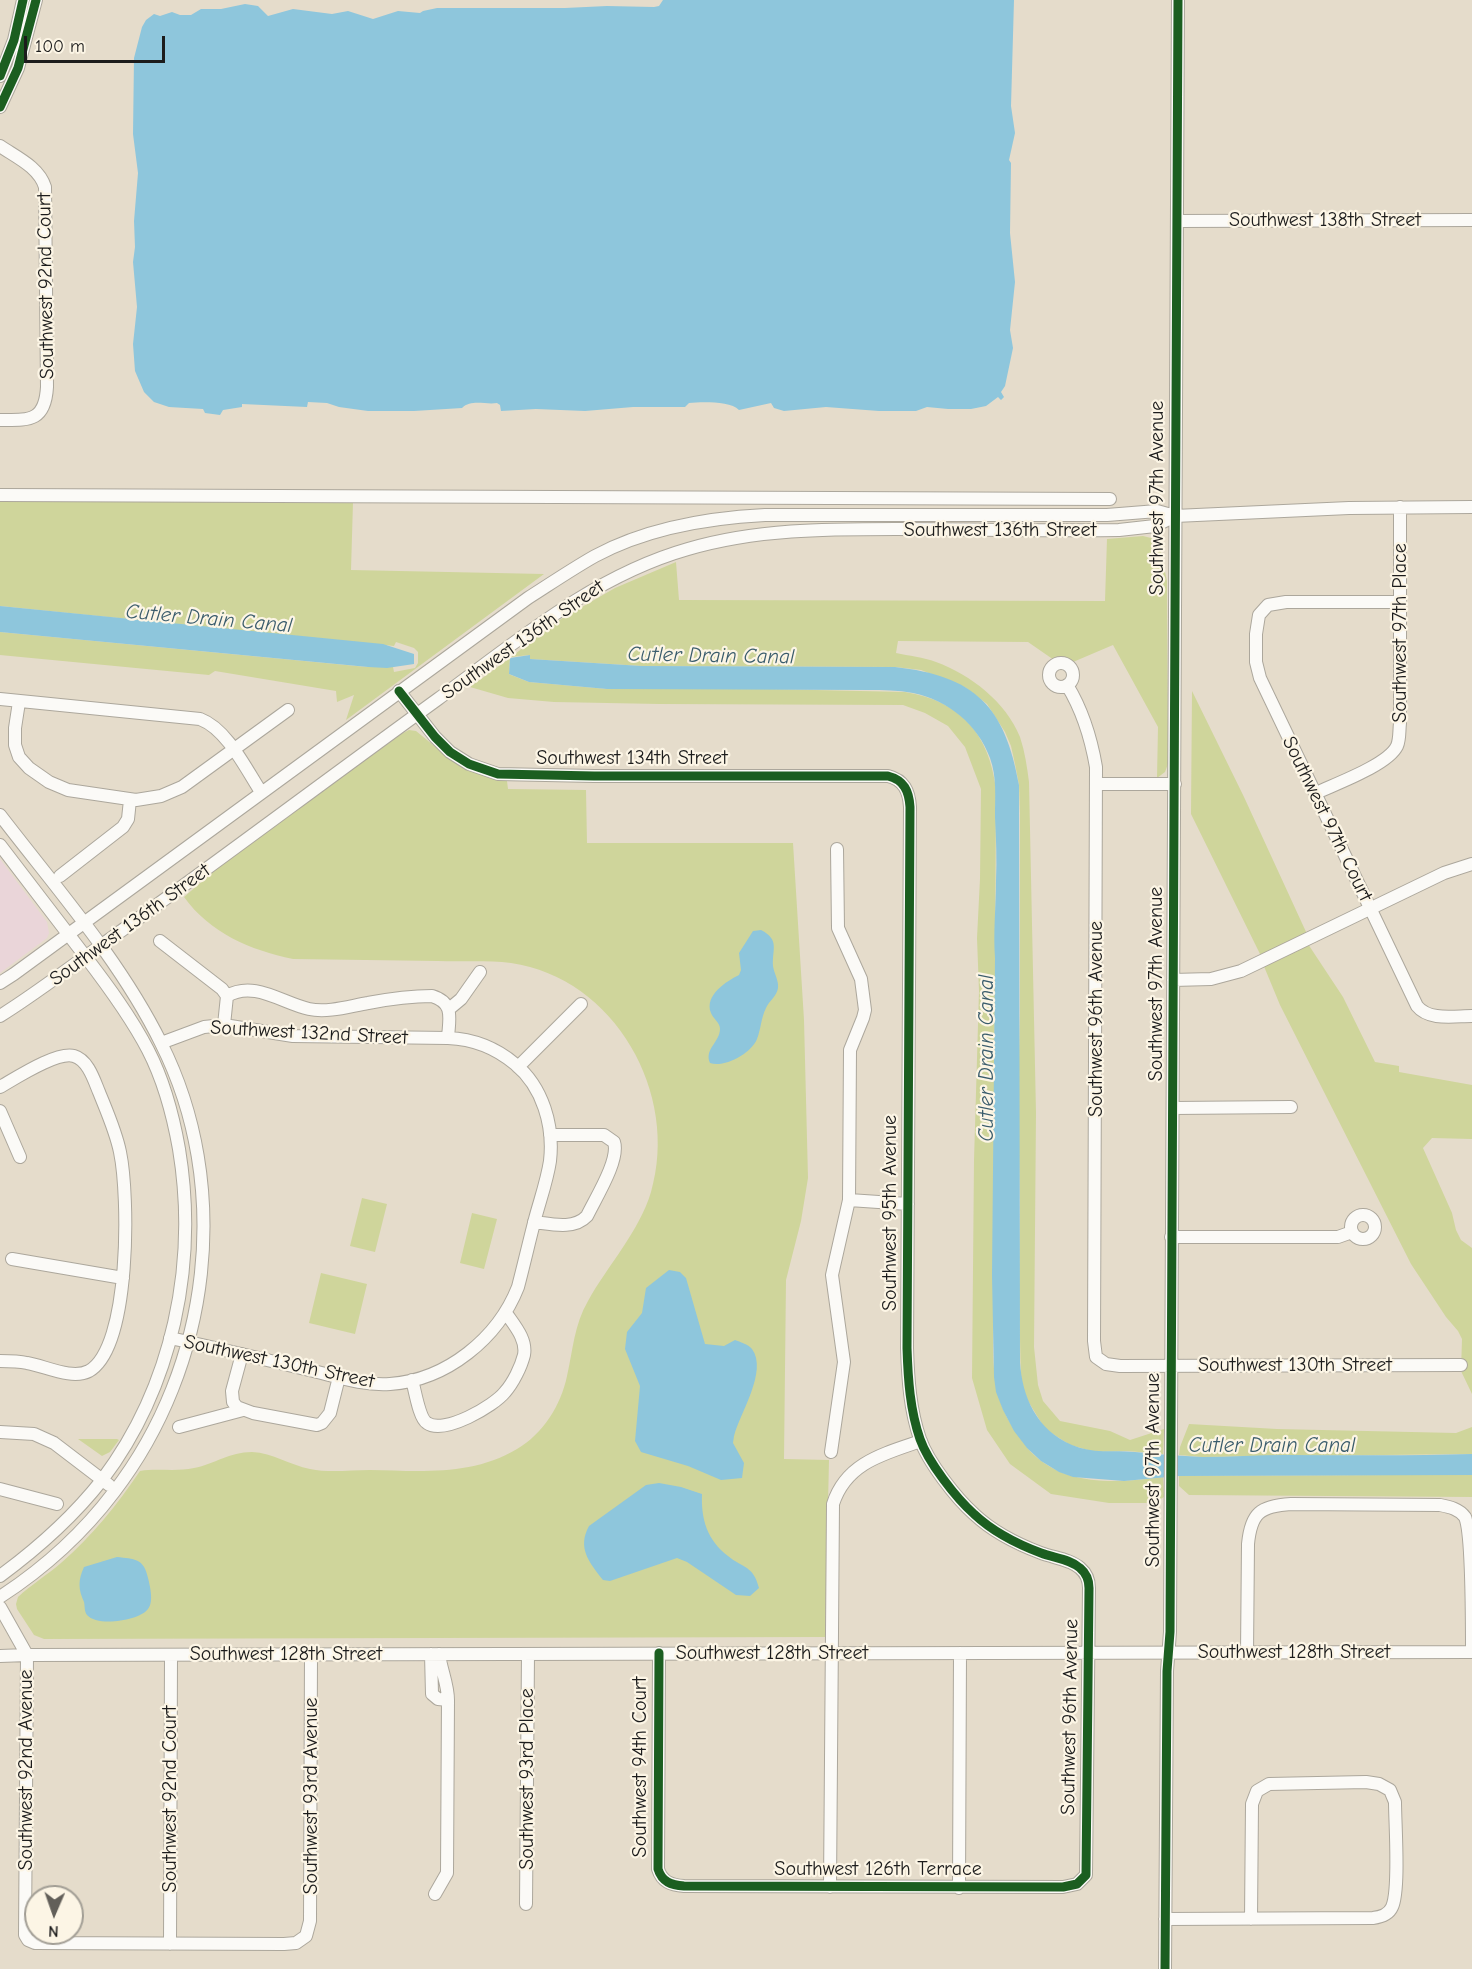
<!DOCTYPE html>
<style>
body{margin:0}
#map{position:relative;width:1472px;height:1969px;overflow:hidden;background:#e5dccb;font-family:"Comic Neue",sans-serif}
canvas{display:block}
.north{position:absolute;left:24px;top:1885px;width:60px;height:60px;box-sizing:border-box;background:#fcf5e5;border:2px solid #a29e95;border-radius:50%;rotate:182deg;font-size:16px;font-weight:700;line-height:24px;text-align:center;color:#1c1c1c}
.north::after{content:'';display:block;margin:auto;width:21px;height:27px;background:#625f59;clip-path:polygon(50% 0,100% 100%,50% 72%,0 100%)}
.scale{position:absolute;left:24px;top:36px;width:141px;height:27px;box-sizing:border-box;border:3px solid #1c1c1c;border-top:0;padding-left:8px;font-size:18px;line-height:21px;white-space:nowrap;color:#1c1c1c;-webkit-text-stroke:4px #fcf5e5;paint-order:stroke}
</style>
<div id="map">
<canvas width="1472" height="1969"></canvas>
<div class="north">N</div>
<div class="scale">100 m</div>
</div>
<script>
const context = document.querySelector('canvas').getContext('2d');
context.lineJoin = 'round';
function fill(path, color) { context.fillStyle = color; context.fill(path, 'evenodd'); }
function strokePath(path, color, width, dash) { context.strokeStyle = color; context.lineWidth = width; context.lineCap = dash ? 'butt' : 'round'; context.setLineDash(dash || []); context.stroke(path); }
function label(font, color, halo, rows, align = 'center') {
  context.font = font + ' "Comic Neue",sans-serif'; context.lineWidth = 4.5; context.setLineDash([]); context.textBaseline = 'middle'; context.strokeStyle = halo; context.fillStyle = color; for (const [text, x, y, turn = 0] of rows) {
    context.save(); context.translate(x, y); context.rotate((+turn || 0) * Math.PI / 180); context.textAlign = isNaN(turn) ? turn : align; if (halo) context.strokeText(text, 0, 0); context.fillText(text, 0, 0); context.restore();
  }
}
fill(new Path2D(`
 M0,859L47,922L49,933L47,938L0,973Z`), '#ead5d9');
fill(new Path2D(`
 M0,500L353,502L351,570L544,574L346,720L354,695L337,702L336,691L215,671L209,675L0,655V632L367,667H393L394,672L415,668L418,663V652L414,648L396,642L394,646L0,606Z
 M1143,536L1151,538L1159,544L1167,581L1168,764L1165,772L1157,778L1158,727L1113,645L1073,662L1062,659L1054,660L1028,642L898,641L896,653C909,656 923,657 936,662C971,675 1006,702 1020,737C1025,752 1027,767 1029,782L1036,1113L1034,1347L1038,1385L1043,1401L1060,1421L1110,1431L1130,1440L1164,1429L1163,1454L1127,1451L1095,1452L1070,1445L1045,1429L1028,1401L1021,1383L1019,1295L1020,1203L1018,1103L1020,1012V814L1019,785L1015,764L1011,746L1005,732L987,704L966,688L921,670L895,667L642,666L530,659V655L511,657L561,619L615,588L676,562L679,600L1105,601L1107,539Z
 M510,658L509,674L511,675L529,682L607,689H770L905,692C961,701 989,734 996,789L993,1350C994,1384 998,1409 1020,1437C1024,1442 1026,1447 1031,1452C1065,1487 1118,1483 1163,1477L1164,1497L1154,1503H1109L1051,1494L1010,1464L987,1430L972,1378L974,1160L979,991L977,938L980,879L981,789L965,747L948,726L925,713L903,705L660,704L554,702L508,698L470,687Z
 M1192,691L1244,797L1307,934L1261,956L1191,814Z
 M409,730L416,731C448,757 465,774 507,781L508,789L586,790L587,843H793L804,1020L808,1178L801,1221L786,1280L784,1459L829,1460L825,1637L44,1639L34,1635L17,1609L16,1604L18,1597C31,1585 47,1575 61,1563C92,1536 117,1505 140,1471C157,1468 176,1472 194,1468C215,1464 229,1452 252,1452C273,1453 290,1465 310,1469C329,1473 350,1470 370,1470C421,1471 472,1476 517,1449C543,1434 561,1405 567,1376C573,1350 574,1325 588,1301C608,1265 639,1232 651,1192C680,1094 615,978 511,963C487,960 462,962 438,961C390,960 342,960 293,959C250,950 210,933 184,897L214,871L401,734Z
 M1308,944L1343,997L1375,1062L1399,1066V1072L1472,1085V1139L1432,1138L1423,1148L1452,1213L1456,1230L1461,1240L1472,1248V1394L1461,1371L1462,1339L1458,1331L1446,1317L1411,1264L1280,1005L1263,964Z
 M362,1198L387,1204L375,1252L350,1246Z
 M472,1213L497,1219L484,1269L460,1263Z
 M321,1273L367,1284L355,1334L309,1323Z
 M1189,1424L1277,1429L1456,1433L1472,1427V1454L1202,1457L1179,1455L1180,1447Z
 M78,1439H117L119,1440L110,1452L102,1456Z
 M1392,1475H1472V1497L1189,1495L1179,1486V1476Z`), '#cfd59b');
fill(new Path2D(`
 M663,0H1014L1011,106L1015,133L1009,160L1011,163L1010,233L1015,282L1010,330L1013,348L1005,386L1001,392L1004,397L1001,400L998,397L986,406L971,409H948L927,407L916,411H879L826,407L784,411L774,408L771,403L739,410C730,401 702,402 689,403L685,407H633L585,411L536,409L501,411L500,405L497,403C486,405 471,399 462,408L414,411H368L339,407L327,403L308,402L307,407L242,404V407L223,410L220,415L205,413L203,409L169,407L154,402L144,392L135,371L133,344L137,307L133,262L135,247L134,221L138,173L133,134L134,58L142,27L146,20L154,14L160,16L172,12L180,15H191L201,9H221L245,4L258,6L268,16L293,9L332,14L348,11L373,19L398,11L420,13L423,11L437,8H565L607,6L654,7L659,6Z
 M0,606L383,644L414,654V664L387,668L368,667L0,632Z
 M530,655V659L642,666L895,667C975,676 1005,706 1019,785L1020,1362C1022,1397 1037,1430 1072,1445C1092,1454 1113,1450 1135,1452C1157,1454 1180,1456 1203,1457C1230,1457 1258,1455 1285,1455C1347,1455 1410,1456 1472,1454V1475L1179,1476L1124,1481L1073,1477L1059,1472L1041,1461L1027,1448L1014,1431L1003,1410L996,1392L994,1377L992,1275L995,958C993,932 996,907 996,881C997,860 996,838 995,817C995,797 997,777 990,758C978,725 948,700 913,693C898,690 883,690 868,690L607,689L529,682L509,674L510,658Z
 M761,930C780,940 772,949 773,966C774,973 779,981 778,988C777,996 769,1001 766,1008C761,1018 761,1029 757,1039C751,1054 724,1068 710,1063C704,1049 720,1042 720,1029C720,1022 713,1019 711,1013C704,995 727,981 739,975L741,970L739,953L753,931Z
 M669,1270L680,1272L686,1278L705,1344L724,1346L735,1340C740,1342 748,1344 752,1349C768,1371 740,1413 734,1436L733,1443L744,1463L742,1478L721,1480L688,1466L641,1452L635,1441L640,1386L625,1349L627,1332L642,1313L646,1288Z
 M659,1483L681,1487L702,1494C701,1519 707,1540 728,1556C744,1569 753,1565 759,1588L750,1596L736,1595L687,1562L677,1558L610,1581L603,1580C589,1562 577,1548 589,1526L646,1485Z
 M117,1557C134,1559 144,1558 148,1578C150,1586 154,1602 148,1609C139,1621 97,1627 87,1615C84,1611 85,1606 84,1602C78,1589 78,1580 84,1567Z`), '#8ec6dc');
const minor = new Path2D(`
 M0,76L14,40L23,0
 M0,107L18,68L36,0
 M0,146C16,157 39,167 45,187L47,387C45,422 29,420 0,420
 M1178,221L1472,220
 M0,495L1110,499
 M1400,602H1286L1268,605L1259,615L1256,634V662L1260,678L1417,1006C1429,1021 1454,1016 1472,1016
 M1049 675a12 12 0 1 1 24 0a12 12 0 1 1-24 0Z
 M1067,685C1083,711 1091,738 1096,767L1094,1341L1096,1357L1106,1364L1120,1366L1461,1365
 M399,691L435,737L450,752L469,764L498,774L594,776H888C904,780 909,791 910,807L907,1348C908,1379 910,1410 920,1439C928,1462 956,1498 974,1514C993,1532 1017,1544 1041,1553C1054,1558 1070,1559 1080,1568C1086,1573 1089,1580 1089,1588L1086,1875L1077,1884L1063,1887L684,1886C671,1885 662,1882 658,1869L659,1653
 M0,699L200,719C227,729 246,769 261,792
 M19,702L15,728V745L19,757L29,768L49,782L68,790L136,800L161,796L182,787L288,710
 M1096,784H1175
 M1316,793C1335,784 1388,765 1397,746C1400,739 1399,731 1400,723V507
 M0,815C56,888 120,960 161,1043C233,1186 211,1366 114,1492C83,1533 43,1569 0,1597
 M0,845C28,882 57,919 85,956C108,986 131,1017 148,1050C164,1081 173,1115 179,1149C198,1264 173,1386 102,1480C73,1517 38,1548 0,1576
 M60,876L123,827L128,819L130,800
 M160,941L222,989L227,996L224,1025
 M1173,980L1211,979L1241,971L1444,873L1472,864
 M0,983L14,974L528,598C550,584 572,569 595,556C647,528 706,518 765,515H1107L1157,511L1175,516L1349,508L1472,507
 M227,996C254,980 282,1003 309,1009C328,1013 350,1006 368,1003C389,999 412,996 432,996C455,1003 449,1019 448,1038
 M449,1009L461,999L480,972
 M0,1016C34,995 66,970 99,947C213,865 325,781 438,699C516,642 593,576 688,549C756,529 826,529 896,529C970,529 1045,531 1119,530L1155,526L1175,516
 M161,1043L204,1027L224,1025L293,1036L448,1038C473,1039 496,1048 515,1064C543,1087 554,1126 550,1161C547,1181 540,1200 535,1219C529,1242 524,1264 518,1287C498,1338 447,1380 390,1384C363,1386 335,1376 309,1370C263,1359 217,1348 170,1338
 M518,1067L581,1004
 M0,1087C16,1078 57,1051 74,1056C88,1060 94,1080 99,1092C107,1112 116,1132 120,1152C129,1195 131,1347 89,1371C72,1380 45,1366 27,1363C18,1361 9,1361 0,1361
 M1173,1108L1291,1107
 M0,1111L20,1157
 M849,1200L908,1204
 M1351 1227a12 12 0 1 1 24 0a12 12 0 1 1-24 0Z
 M534,1222C551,1224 574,1230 587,1216C595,1199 620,1160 614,1142L604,1135H550
 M1171,1237H1338L1352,1232
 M12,1259L123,1278
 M242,1354L232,1391L233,1402L237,1407L253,1413L317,1425L322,1423L330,1413L339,1377
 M412,1380C415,1390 419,1418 427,1423C444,1435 494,1406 505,1392C513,1383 521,1367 524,1355C527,1339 514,1325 506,1313
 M179,1427L243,1410
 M0,1432L34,1434L54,1443L109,1485
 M831,1452L844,1362L832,1275L849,1200L850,1050L863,1018L865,1010L861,979L838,928L837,849
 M0,1489L57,1504
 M0,1607L27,1655L25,1935L28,1940L35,1943L284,1944L296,1943L306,1936L310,1921L311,1654
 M431,1654L432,1694L438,1699L448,1700
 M0,1656L27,1655L1472,1652C1472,1628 1472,1533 1465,1517C1459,1509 1450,1507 1440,1505L1291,1504C1260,1506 1251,1513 1248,1544L1247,1653
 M830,1887L833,1504C846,1463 883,1454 921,1441
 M959,1888L960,1653
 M435,1894L447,1873L448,1700C448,1684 441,1670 439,1654
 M526,1904L528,1654
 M1165,1919L1373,1918C1381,1917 1389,1914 1392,1907C1400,1890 1395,1824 1395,1802L1390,1790L1379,1784L1366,1782L1269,1784L1257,1791L1252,1804L1251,1919
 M170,1944L171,1655
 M1165,1969L1167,1671L1170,1632L1178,0`);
strokePath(minor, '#aca79c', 14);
strokePath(minor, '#fbfaf7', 12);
strokePath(new Path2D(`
 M0,76L14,40L23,0
 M0,107L18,68L36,0
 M399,691L435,737L450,752L469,764L498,774L594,776H888C904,780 909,791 910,807L907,1348C908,1379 910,1410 920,1439C928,1462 956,1498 974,1514C993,1532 1017,1544 1041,1553C1054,1558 1070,1559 1080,1568C1086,1573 1089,1580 1089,1588L1086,1875L1077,1884L1063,1887L684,1886C671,1885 662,1882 658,1869L659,1653
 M1165,1969L1167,1671L1170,1632L1178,0`), '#1b5e20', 9);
label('20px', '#1c1c1c', '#fcf5e5', [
 ["Southwest 138th Street",1325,220],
 ["Southwest 92nd Court",46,286,-91],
 ["Southwest 97th Avenue",1157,498,-90],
 ["Southwest 136th Street",1000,530],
 ["Southwest 97th Place",1400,633,-90],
 ["Southwest 136th Street",523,640,-35],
 ["Southwest 134th Street",632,758],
 ["Southwest 97th Court",1327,819,64],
 ["Southwest 136th Street",130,925,-36],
 ["Southwest 97th Avenue",1156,984,-90],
 ["Southwest 96th Avenue",1096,1019,-90],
 ["Southwest 132nd Street",309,1033,3],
 ["Southwest 95th Avenue",890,1213,-90],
 ["Southwest 130th Street",279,1362,12],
 ["Southwest 130th Street",1295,1365],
 ["Southwest 97th Avenue",1153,1470,-90],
 ["Southwest 128th Street",1294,1652],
 ["Southwest 128th Street",772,1653],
 ["Southwest 128th Street",286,1654],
 ["Southwest 96th Avenue",1070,1717,-89],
 ["Southwest 94th Court",640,1767,-90],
 ["Southwest 92nd Avenue",26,1770,-90],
 ["Southwest 93rd Place",527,1779,-90],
 ["Southwest 93rd Avenue",311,1796,-90],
 ["Southwest 92nd Court",170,1799,-90],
 ["Southwest 126th Terrace",878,1869]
]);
label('italic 21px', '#3a5c6c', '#fcf5e5', [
 ["Cutler Drain Canal",209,619,5],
 ["Cutler Drain Canal",711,656,1],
 ["Cutler Drain Canal",987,1058,-90],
 ["Cutler Drain Canal",1272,1446]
]);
</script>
